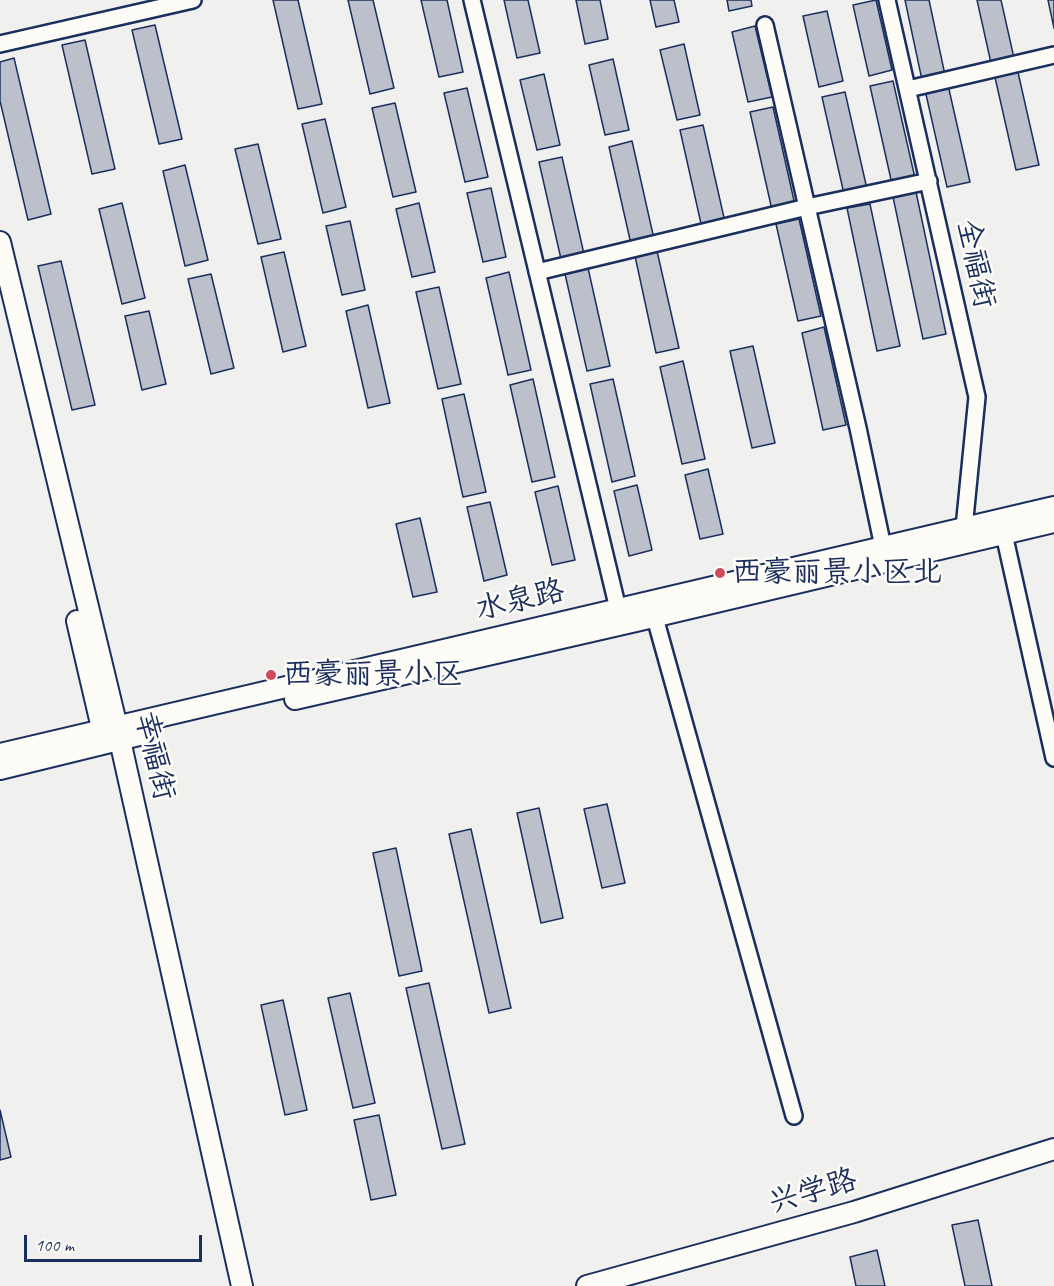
<!DOCTYPE html>
<meta charset="utf-8">
<style>
body{margin:0}
#map{position:relative;width:1054px;height:1286px;overflow:hidden;background:#f0f0ee;font-family:Caveat,sans-serif}
canvas{display:block}
.scale{position:absolute;left:24px;top:1235px;width:178px;height:27px;box-sizing:border-box;border:3px solid #1b2f5e;border-top:0;padding-left:8px;font-size:18px;line-height:21px;white-space:nowrap;color:#1b2f5e;-webkit-text-stroke:4px #fdfcf7;paint-order:stroke}
</style>
<div id="map">
<canvas width="1054" height="1286"></canvas>
<div class="scale">100 m</div>
</div>
<script>
const context = document.querySelector('canvas').getContext('2d');
context.lineJoin = 'round';
function fill(path, color) { context.fillStyle = color; context.fill(path, 'evenodd'); }
function strokePath(path, color, width, dash) { context.strokeStyle = color; context.lineWidth = width; context.lineCap = dash ? 'butt' : 'round'; context.setLineDash(dash || []); context.stroke(path); }
function label(font, color, halo, rows, align = 'center') {
  context.font = font + ' Caveat,"LXGW WenKai TC",sans-serif'; context.lineWidth = 5; context.setLineDash([]); context.textBaseline = 'middle'; context.strokeStyle = halo; context.fillStyle = color; for (const [text, x, y, turn = 0] of rows) {
    context.save(); context.translate(x, y); context.rotate((+turn || 0) * Math.PI / 180); context.textAlign = isNaN(turn) ? turn : align; if (halo) context.strokeText(text, 0, 0); context.fillText(text, 0, 0); context.restore();
  }
}
const building = new Path2D(`
 M273,0H298L322,104L298,109Z
 M348,0H373L394,88L370,94Z
 M421,0H447L463,72L439,77Z
 M504,0H528L540,53L517,58Z
 M576,0H600L608,39L585,44Z
 M650,0H674L679,22L656,27Z
 M727,0H751L752,6L729,11Z
 M876,0L892,70L869,76L853,5Z
 M905,0H929L945,75L922,80Z
 M977,0H1001L1014,58L991,63Z
 M1048,0H1054V28Z
 M827,11L843,81L819,87L803,16Z
 M155,25L182,139L159,144L132,30Z
 M755,26L772,97L748,102L732,32Z
 M85,40L115,169L92,174L62,45Z
 M684,44L700,115L677,120L660,50Z
 M14,58L51,214L28,220L0,101V62Z
 M613,59L629,130L605,135L589,65Z
 M1017,68L1039,165L1016,170L994,73Z
 M544,74L560,145L537,150L520,80Z
 M893,81L915,178L892,184L870,86Z
 M948,85L970,182L947,187L925,90Z
 M467,88L488,177L465,182L444,93Z
 M845,92L867,189L844,194L822,97Z
 M395,103L416,192L393,197L372,108Z
 M773,107L795,205L772,210L750,112Z
 M325,119L346,207L323,213L302,124Z
 M703,125L725,222L702,228L680,130Z
 M632,141L654,239L631,244L609,147Z
 M258,144L281,239L258,244L235,149Z
 M562,157L584,254L561,259L539,162Z
 M185,165L208,260L185,266L163,171Z
 M491,188L506,257L483,262L467,193Z
 M916,192L946,334L923,339L893,197Z
 M122,203L145,298L122,304L99,209Z
 M419,203L435,272L412,277L396,209Z
 M870,204L900,346L877,351L847,208Z
 M799,219L821,316L798,321L776,224Z
 M350,221L365,290L342,295L326,226Z
 M657,251L679,348L656,353L635,256Z
 M284,252L306,346L283,352L261,257Z
 M61,261L95,405L72,410L38,266Z
 M588,268L610,366L587,371L565,274Z
 M509,272L531,370L508,375L486,278Z
 M211,274L234,368L211,374L188,279Z
 M439,287L461,384L438,389L416,292Z
 M368,305L390,403L368,408L346,311Z
 M149,311L166,384L142,390L125,316Z
 M824,327L846,425L823,430L802,333Z
 M753,346L775,443L752,448L730,351Z
 M683,361L705,459L682,464L660,367Z
 M533,379L555,477L532,482L510,385Z
 M613,379L635,476L612,482L590,384Z
 M464,394L486,492L463,497L442,399Z
 M708,469L723,534L700,539L685,475Z
 M637,485L652,550L629,556L614,491Z
 M558,486L575,560L552,565L535,492Z
 M490,502L507,575L484,581L467,507Z
 M420,518L437,592L413,597L396,524Z
 M607,804L625,883L602,888L584,809Z
 M539,808L563,918L541,923L517,813Z
 M471,829L511,1008L489,1013L449,834Z
 M396,848L422,971L399,976L373,853Z
 M429,983L465,1144L442,1149L406,988Z
 M350,993L375,1103L353,1108L328,998Z
 M283,1000L307,1110L285,1115L261,1005Z
 M0,1110L11,1157L0,1160Z
 M379,1115L396,1195L371,1200L354,1120Z
 M978,1220L992,1286H965L952,1225Z
 M877,1250L885,1286H856L850,1257Z`);
fill(building, '#bbc0ca');
strokePath(building, '#1b2f5e', 1.5);
const minor = new Path2D(`
 M472,0L618,609
 M887,0L977,397L964,528L967,538
 M765,25L858,428L883,547
 M0,44L193,0
 M908,89L1054,55
 M537,272L807,207L929,181
 M1002,525L1054,758
 M652,607L794,1116`);
const major = new Path2D(`
 M0,242L117,727L242,1286
 M77,621L105,741
 M295,699L636,621L1054,522
 M0,754L1054,507
 M0,769L143,734
 M587,1286L854,1212L1054,1149`);
strokePath(minor, '#1b2f5e', 20);
strokePath(major, '#1b2f5e', 24);
strokePath(minor, '#fdfcf7', 15);
strokePath(major, '#fdfcf7', 20);
for (const [x, y, r, color] of [
 [720,573,6,"#d1495b"],
 [271,675,6,"#d1495b"]
]) { const dot = new Path2D(); dot.arc(x, y, r, 0, 2 * Math.PI); context.fillStyle = color; context.fill(dot); strokePath(dot, '#fdfcf7', 2); }
label('30px', '#1b2f5e', '#fdfcf7', [
 ["全福街",975,264,78],
 ["水泉路",520,601,-13],
 ["幸福街",154,756,77],
 ["兴学路",813,1192,-16]
]);
label('30px', '#1b2f5e', '#fdfcf7', [
 ["西豪丽景小区北",732,573],
 ["西豪丽景小区",283,675]
], 'left');
</script>
